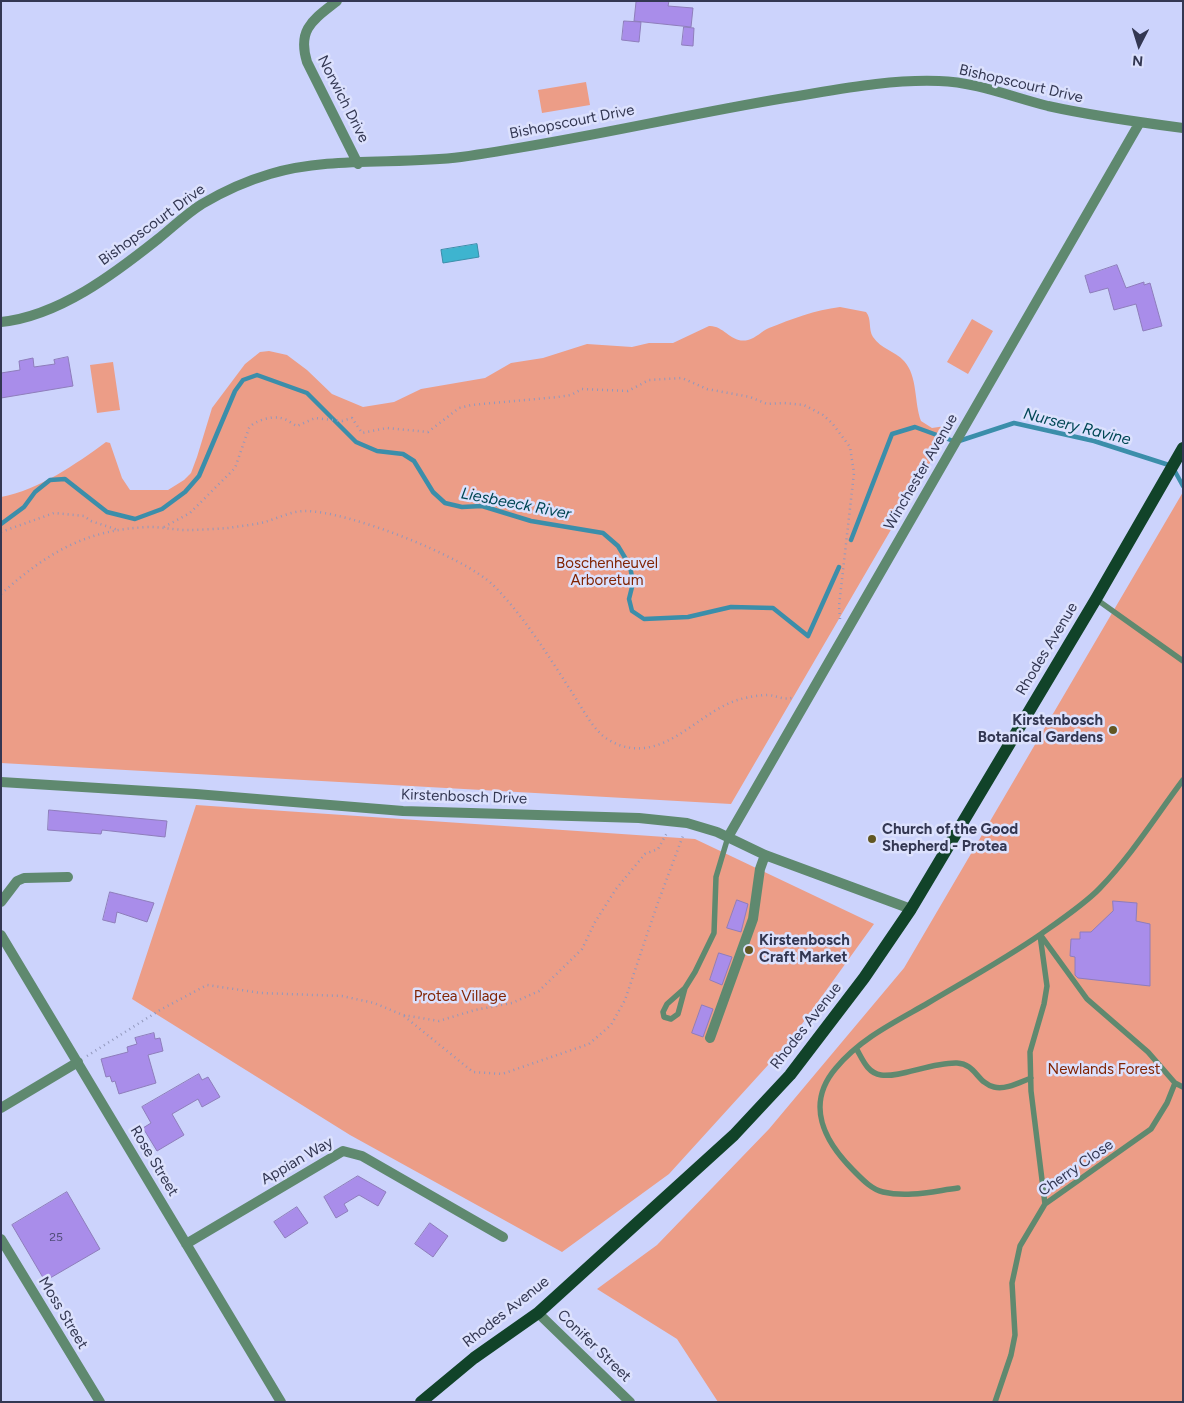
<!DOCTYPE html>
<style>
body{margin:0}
#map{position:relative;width:1184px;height:1403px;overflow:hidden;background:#ccd3fc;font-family:Figtree,sans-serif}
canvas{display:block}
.frame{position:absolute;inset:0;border:2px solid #333752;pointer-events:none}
.north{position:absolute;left:1114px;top:20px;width:50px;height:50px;-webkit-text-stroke:4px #dce1fd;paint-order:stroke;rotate:185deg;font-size:14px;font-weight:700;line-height:20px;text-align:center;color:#333752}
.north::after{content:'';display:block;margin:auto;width:18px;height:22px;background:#333752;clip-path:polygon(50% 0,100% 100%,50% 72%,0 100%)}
</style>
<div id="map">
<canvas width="1184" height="1403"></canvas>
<div class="frame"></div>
<div class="north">N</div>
</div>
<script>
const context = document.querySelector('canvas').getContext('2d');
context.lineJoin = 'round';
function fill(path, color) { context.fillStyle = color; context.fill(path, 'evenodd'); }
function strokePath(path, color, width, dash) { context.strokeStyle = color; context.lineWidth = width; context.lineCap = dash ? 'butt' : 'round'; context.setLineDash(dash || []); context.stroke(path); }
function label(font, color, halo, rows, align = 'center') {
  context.font = font + ' Figtree,sans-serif'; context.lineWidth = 5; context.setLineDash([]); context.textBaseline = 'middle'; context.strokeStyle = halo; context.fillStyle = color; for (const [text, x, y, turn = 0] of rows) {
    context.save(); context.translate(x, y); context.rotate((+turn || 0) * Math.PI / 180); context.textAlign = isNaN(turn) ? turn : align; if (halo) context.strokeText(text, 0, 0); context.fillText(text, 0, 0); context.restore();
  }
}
fill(new Path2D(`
 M586,82L590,105L542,113L538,90Z
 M840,307L866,312C872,319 868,329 873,337C881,349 895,351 904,361C918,376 914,403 921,421L932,428L952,425L731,804L1,763V497C39,490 76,464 106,442L110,443L122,478L130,490H168L184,480L191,473L197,457L212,408L245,364L260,352L269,351L287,355L307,370L332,394L363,407L394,402L421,389L485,378L511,363L543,358L587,344L632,347L649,343H673L709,326C724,325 731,344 748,340C756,338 762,331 769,328C792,319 815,310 840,307Z
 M972,319L993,331L968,374L947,362Z
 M113,362L120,410L97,413L90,365Z
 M1183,492V1402H718L677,1339L597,1289L657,1245L769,1129L904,968Z
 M196,805L695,839L874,924L789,1042L669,1174L562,1252L350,1135L132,999Z`), '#ec9d87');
const water = new Path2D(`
 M477,244L479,257L443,263L441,250Z`);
fill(water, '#3eb4cf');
strokePath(water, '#3b8eaa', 1);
strokePath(new Path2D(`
 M1,524L24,507L35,492L50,480L65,479L107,512L135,519L162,509L185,492L199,476L235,391L243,380L257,375L307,393L356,442L377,451L403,454L414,461L433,492L445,503L462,507L482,506L531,521L603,533L618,546L630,566L633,583L629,599L632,611L644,619L688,617L731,607L773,608L808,636L839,567
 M851,540L892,434L915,427L956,442L1014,423L1094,441L1172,466L1183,486`), '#3b8eaa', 4.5);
const building = new Path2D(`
 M645,1H669L668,6L693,8L691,27L634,21L636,2Z
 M624,21L641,22L639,42L622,40Z
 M684,27L694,28L693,46L682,45Z
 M1117,265L1126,288L1144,282V285L1150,283L1162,326L1143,331L1136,304L1114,310L1108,288L1090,293L1085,276Z
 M68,357L73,386L1,398V373L20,370L19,361L33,358L34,367L55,364L54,360Z
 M49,810L167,821L165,837L102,830L101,834L48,830Z
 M110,892L154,903L147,922L117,912L115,923L103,920Z
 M737,900L748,904L741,932L727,928Z
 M1113,901L1137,903L1136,921L1150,924V986L1078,978L1075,975V957L1070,956L1071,939H1080V932H1091L1113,911Z
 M719,953L732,957L722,985L710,980Z
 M702,1005L713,1009L703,1037L692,1033Z
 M154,1033L155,1039L160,1038L163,1051L148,1055L156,1083L119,1094L115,1081L112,1082L110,1076L106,1077L101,1059L128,1052L127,1047L137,1044L135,1038Z
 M199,1074L202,1080L208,1077L220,1097L202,1107L198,1099L172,1114L184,1135L157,1151L143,1128L151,1123L142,1107Z
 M358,1176L386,1192L378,1206L359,1195L344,1204L348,1211L336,1218L324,1197Z
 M67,1192L100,1249L45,1281L12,1225Z
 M297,1207L308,1223L285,1238L274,1222Z
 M430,1223L448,1236L433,1257L415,1244Z`);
fill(building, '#a98dea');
strokePath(building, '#8e7dbb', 1);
strokePath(new Path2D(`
 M164,527L190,513L235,468L249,428C255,420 272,416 281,418C287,419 292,424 297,426L315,418L342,421L352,418L362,433L387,428L428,432L459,408L471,405L558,397L571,395L582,389L628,391L649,380L682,378L707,389L750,397L767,404L784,403L804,405L823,415L832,423L850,447L854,473L839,606L840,619
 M1,532L54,513L84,516L91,521L118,530
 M1,594C47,553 86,529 150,527C162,527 174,530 187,530C200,530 215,529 228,528C240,526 253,525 265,522C278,518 292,511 305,511C348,511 463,556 493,585C525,617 549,657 573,694C581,706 589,722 599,732C604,738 612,742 619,745C667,762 699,710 741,699C748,697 760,695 768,695C779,696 783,701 795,697
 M404,1016L473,1072L502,1074L589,1044L611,1025L625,1000L657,905L684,833
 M87,1056L160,1010L207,985L261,993L342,996L374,1003L403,1015L439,1021L475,1010L512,1003L539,991L582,949L595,922L616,889L645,854L658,849L668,831`), '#9298bc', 2.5, [1, 4]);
strokePath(new Path2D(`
 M1096,599L1183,661
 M1040,935L1047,986L1044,1004L1030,1052L1031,1091L1045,1204
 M1042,937L1087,999L1148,1052L1175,1083L1183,1087
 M685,988L678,1014L671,1019L664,1017L663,1012L667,1004L685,988L695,972L714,933L716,877L728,837
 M856,1048C862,1058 867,1073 881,1075C900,1078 932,1062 957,1063C976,1064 977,1083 994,1087C1006,1090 1020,1082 1031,1078
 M958,1188C934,1191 908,1198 883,1192C871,1189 862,1179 853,1170C824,1141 805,1104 836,1068C861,1038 895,1022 928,1003C965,981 1005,959 1041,934C1058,922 1086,903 1100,888C1131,856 1156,816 1183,780
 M995,1402L1011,1355L1015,1335L1012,1283L1020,1246L1045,1204L1151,1129L1167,1103L1175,1083`), '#5f896f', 5.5);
strokePath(new Path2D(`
 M337,1C313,20 297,29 307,62L358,164
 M1,322C59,316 114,274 158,239C173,227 186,214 202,204C224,191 246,181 270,174C330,156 399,165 461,157C570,142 677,116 785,98C836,90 888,79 939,81C976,82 1012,97 1048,106C1093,116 1137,122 1183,128
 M1,782L196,794L403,811L639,818L687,823L717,832L765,855L911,909
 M728,837L1140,122
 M1,902L17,881L24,878L68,877
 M1,935L281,1402
 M710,1038L753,919L760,869L765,855
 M1,1108L78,1062
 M1,1239L100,1402
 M186,1244L343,1151L362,1156L503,1237
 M538,1313L630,1402`), '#5f896f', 10);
strokePath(new Path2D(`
 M421,1402L474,1358L538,1313L734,1135L790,1075L864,978L911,909L1096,599L1183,448`), '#114329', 12);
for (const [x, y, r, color] of [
 [1113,730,5,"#615622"],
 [872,839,5,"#615622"],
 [749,950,5,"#615622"]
]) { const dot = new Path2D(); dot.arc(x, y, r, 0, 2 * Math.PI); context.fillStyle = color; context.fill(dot); strokePath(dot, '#dce1fd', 2); }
label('12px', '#504c78', null, [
 ["25",56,1237]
]);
label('15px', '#333752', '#dce1fd', [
 ["Bishopscourt Drive",1021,84,13],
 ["Norwich Drive",343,99,63],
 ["Bishopscourt Drive",572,122,-11],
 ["Bishopscourt Drive",152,225,-36],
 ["Winchester Avenue",921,472,-60],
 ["Rhodes Avenue",1047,649,-59],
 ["Kirstenbosch Drive",464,797,2],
 ["Rhodes Avenue",806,1026,-52],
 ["Rose Street",154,1161,59],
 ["Appian Way",297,1161,-30],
 ["Cherry Close",1076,1168,-35],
 ["Rhodes Avenue",506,1312,-38],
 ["Moss Street",63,1313,59],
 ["Conifer Street",594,1346,44]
]);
label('15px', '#812404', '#dce1fd', [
 ["Boschenheuvel",607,564],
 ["Arboretum",607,581],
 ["Protea Village",460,997],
 ["Newlands Forest",1104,1070]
]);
label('bold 15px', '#333752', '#dce1fd', [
 ["Kirstenbosch",1103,721,"right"],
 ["Botanical Gardens",1103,738,"right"],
 ["Church of the Good",882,830],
 ["Shepherd - Protea",882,847],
 ["Kirstenbosch",759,941],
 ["Craft Market",759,958]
], 'left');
label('italic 16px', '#004755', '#dce1fd', [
 ["Nursery Ravine",1077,427,14],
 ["Liesbeeck River",516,504,11]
]);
</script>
